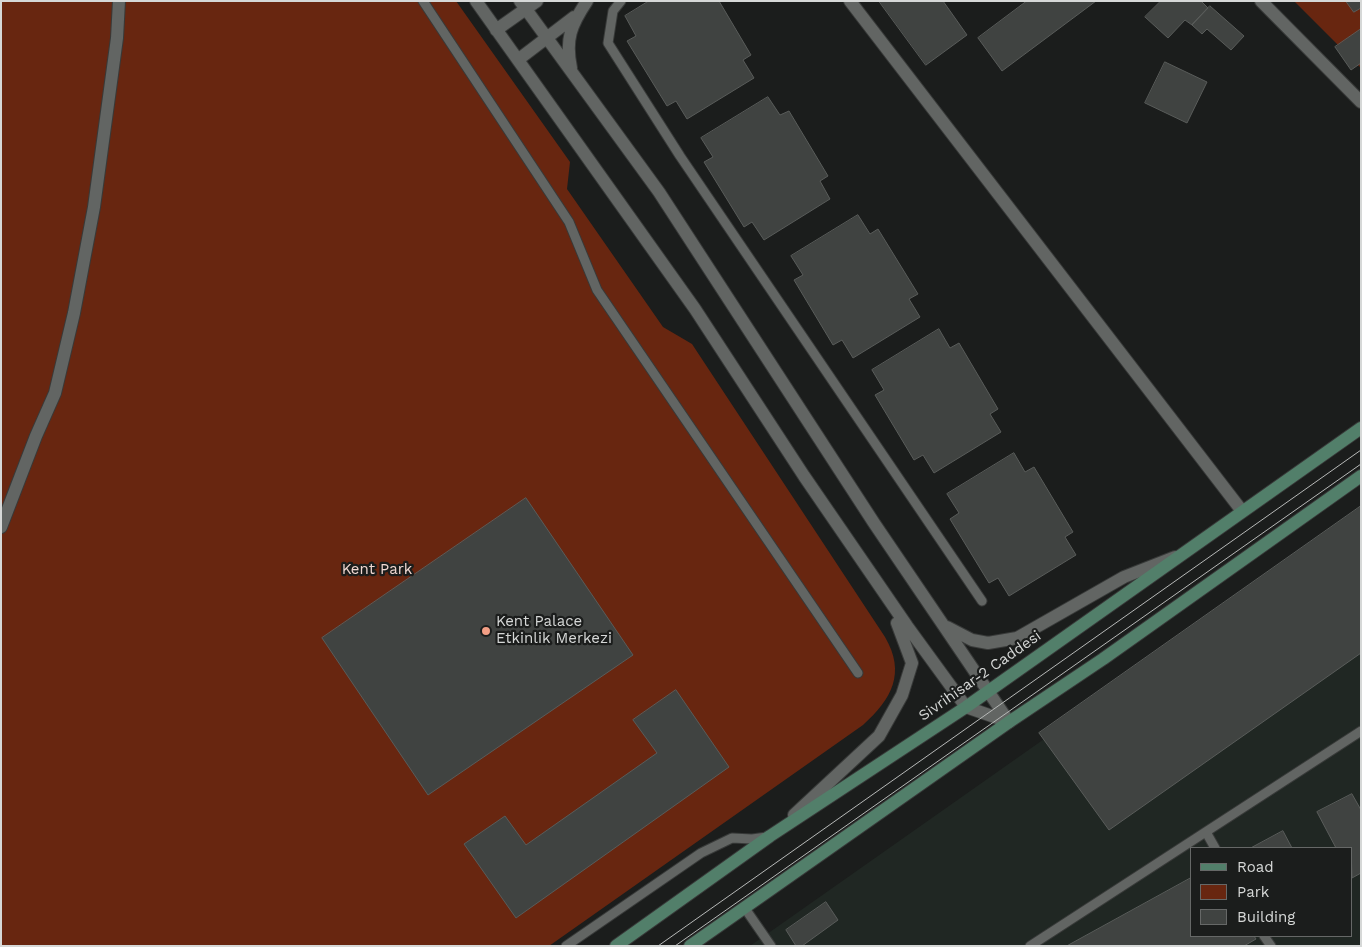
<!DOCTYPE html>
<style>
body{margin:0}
#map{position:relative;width:1362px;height:947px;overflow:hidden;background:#1b1d1c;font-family:"Work Sans",sans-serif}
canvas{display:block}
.frame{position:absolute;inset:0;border:2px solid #d6d8d7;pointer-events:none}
.legend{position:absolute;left:1190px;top:847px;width:162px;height:90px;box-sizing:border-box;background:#1b1d1c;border:1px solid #666867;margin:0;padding:6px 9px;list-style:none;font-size:15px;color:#d6d8d7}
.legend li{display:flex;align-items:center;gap:10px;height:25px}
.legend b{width:25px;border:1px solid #666867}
</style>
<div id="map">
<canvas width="1362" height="947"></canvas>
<div class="frame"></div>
<ul class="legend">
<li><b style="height:6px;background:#527f6a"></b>Road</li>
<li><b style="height:14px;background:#682610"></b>Park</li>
<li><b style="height:14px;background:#404341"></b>Building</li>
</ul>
</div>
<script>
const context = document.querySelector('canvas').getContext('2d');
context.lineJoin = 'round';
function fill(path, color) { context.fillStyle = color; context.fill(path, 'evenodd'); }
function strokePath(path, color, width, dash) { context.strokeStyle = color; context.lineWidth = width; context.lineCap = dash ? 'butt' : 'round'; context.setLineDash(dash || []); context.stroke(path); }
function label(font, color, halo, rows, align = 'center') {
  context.font = font + ' "Work Sans",sans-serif'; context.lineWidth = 4.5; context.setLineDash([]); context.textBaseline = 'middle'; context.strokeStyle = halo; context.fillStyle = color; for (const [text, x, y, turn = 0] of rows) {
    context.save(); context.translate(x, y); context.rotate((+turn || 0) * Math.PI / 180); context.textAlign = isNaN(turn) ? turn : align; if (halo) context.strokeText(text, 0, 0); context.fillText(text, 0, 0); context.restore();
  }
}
fill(new Path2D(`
 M1361,516V946H750ZM1191,848H1351V936H1191Z`), '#202723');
fill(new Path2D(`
 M1,1H456L570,162L567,189L663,327L692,344L885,637C906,673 892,699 863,725L549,946H1Z
 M1294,1H1361V68Z`), '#682610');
const building = new Path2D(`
 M649,1H719L751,55L743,60L754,78L687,119L676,101L667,106L627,41L636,36L625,16Z
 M879,1H943L967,35L926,65Z
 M1027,1H1096L1002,71L978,38Z
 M1161,1H1201L1208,8L1192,25L1185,20L1168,38L1145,17Z
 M1346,1H1361V8L1354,12Z
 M1210,6L1244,36L1231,50L1207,29L1202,34L1192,25Z
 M1361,29V63L1351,70L1335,47Z
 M1165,62L1207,82L1187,123L1145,103Z
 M768,97L780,115L789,111L828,176L820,181L830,199L764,240L752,222L744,227L704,162L713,157L701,138Z
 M858,215L870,234L878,229L918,294L909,299L920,317L853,358L842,340L833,345L794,280L803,275L791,256Z
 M939,329L950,348L959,343L998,409L990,414L1001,432L934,473L923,455L914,460L875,395L884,390L872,370Z
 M1014,453L1025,472L1034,467L1073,532L1065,537L1076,555L1009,596L998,578L989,583L950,519L959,513L947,494Z
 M526,498L633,655L428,795L322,638Z
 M1361,506V653L1109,830L1039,733Z
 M676,690L729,767L516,918L464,844L505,816L526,845L657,753L633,720Z
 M1352,794L1361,810V873L1352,878L1351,848H1336L1317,812Z
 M1283,831L1292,848H1251Z
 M1191,878V936H1254L1256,939L1244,946H1067Z
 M826,902L838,920L802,946H796L786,930Z`);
fill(building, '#404341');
strokePath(building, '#595c5a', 1);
const lane = new Path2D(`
 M423,1L569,222L597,290L858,673
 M621,1L613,11L608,43L680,156L982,601
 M1206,832L1215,848
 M744,907L771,946
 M1264,936L1271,946
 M566,946L701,853L732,838L752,839L767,837
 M1030,946L1361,731`);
const street = new Path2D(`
 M476,1L695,309L804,476L907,626L966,707L1009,722
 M520,1L659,192L874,523L1009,722
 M850,1L1242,511
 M1261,1L1361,102
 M496,30L537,1
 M519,59L574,17
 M571,68C565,39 571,25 587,1
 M1,527L36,436L55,393L74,313L94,207L117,38L119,1
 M947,627L972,640L988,643L1017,638L1124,577L1175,557
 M794,815L879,736L902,695L912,663L897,623`);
const secondary = new Path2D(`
 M616,946L770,836L966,707L1361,428
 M690,946L1009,722L1103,659L1361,476`);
strokePath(lane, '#383a39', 11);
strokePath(street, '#383a39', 14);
strokePath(secondary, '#383a39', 14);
strokePath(lane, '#626563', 9);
strokePath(street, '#626563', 12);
strokePath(secondary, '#527f6a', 12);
strokePath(new Path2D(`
 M658,946L1361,450
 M675,946L1361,464`), '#b7b9b8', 1);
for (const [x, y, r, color] of [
 [486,631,5,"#f39f85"]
]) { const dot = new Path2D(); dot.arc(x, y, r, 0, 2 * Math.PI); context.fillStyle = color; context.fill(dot); strokePath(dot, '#1b1d1c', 2); }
label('15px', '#f0d8d1', '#1b1d1c', [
 ["Kent Park",377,570]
]);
label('15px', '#d6d8d7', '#1b1d1c', [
 ["Kent Palace",496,622],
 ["Etkinlik Merkezi",496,639]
], 'left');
label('15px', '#d6d8d7', '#1b1d1c', [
 ["Sivrihisar-2 Caddesi",980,676,-35]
]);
</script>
